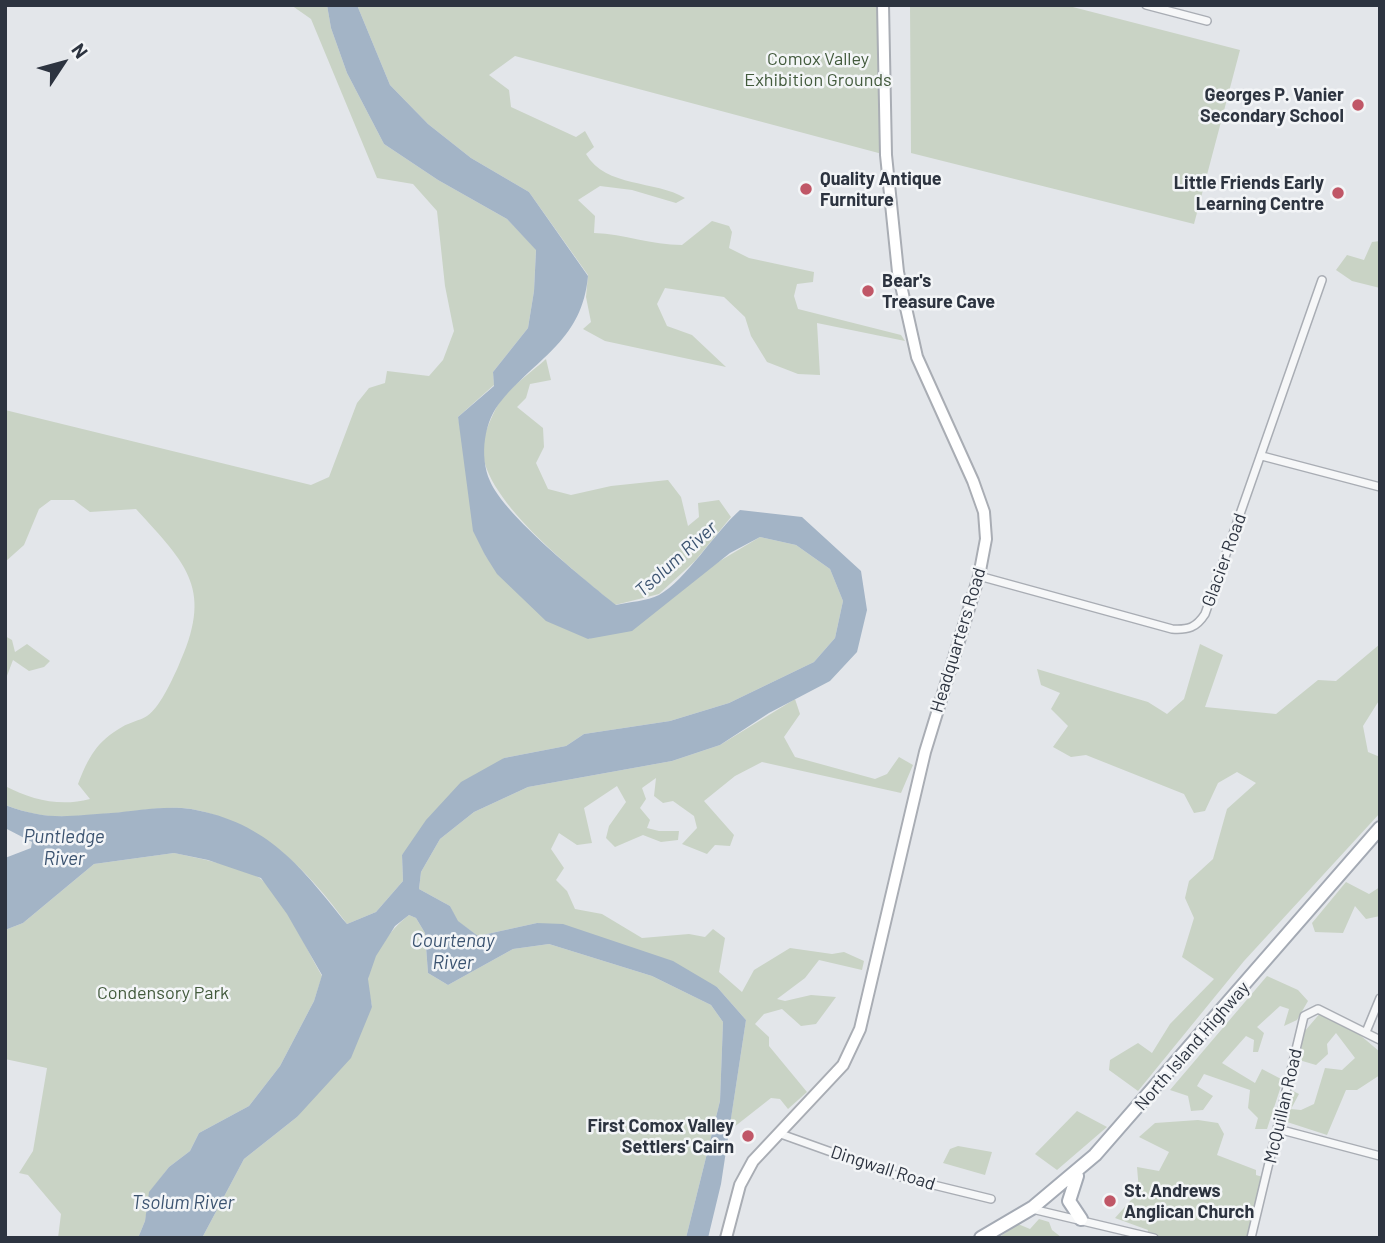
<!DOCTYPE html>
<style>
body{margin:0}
#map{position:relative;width:1385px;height:1243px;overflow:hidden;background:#e3e6ea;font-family:Barlow,sans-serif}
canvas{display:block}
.frame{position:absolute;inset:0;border:7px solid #2d3440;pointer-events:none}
.north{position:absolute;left:28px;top:28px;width:70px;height:70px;-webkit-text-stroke:5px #f3f5f7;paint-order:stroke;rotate:54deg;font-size:19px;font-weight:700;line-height:28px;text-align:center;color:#2d3440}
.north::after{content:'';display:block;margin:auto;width:24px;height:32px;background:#2d3440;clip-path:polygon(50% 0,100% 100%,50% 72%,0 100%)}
</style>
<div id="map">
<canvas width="1385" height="1243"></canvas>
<div class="frame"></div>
<div class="north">N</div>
</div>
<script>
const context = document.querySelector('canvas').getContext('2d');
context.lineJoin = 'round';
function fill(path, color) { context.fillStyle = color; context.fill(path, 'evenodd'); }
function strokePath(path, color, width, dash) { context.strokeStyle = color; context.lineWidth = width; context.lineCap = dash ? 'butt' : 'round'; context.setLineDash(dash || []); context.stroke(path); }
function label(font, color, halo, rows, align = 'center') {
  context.font = font + ' Barlow,sans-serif'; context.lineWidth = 5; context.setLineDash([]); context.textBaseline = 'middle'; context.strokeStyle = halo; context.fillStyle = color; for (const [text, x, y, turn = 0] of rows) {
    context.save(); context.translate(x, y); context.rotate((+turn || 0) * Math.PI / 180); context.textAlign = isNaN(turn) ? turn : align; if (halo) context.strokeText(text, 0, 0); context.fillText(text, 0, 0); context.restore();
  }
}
fill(new Path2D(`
 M291,5H327L331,28L347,73L384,144L438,180L507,219L536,249L534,291L528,328L493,372L494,385L458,417L485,555L488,559L589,639L760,537L796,545L830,569L843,601L835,638L814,662L729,703L670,721L584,734L566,746L504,758L402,855L403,881L376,912L347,924C307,869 261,822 191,809C168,805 140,811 116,813C71,816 49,822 5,805V786C32,800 60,807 90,799L78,784C88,758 97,741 122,727C130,722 139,721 147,716C160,707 171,682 178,667C214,589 188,566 136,509L90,512L74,500H51L39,509L24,545L5,562V410L311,485L329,477L357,403L369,388L385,383L387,371L429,376L443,360L454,331L445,286L437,211L413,184L377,178L311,19Z
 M357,5H883L886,155L515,56L489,75L509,90L511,107L576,137L585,131L594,147L586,154C606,188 655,180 685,198L676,203L632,190L600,186L578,200L595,216L594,233C625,234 651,245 682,245L712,221L729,226L732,232L729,248L749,258L814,272L813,282L797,284L794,296L798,309L901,335L905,341L817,323L820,375L798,374L767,362L751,336L745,317L724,297L665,288L657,304L667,326L692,335L726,367L605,341L583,329L591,322L586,297L588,275L529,192L471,158L428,124L390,85Z
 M910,5H1065L1240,50L1194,224L911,153Z
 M1380,241V288L1352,281L1336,270L1347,255L1364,260L1372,242Z
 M546,359L551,380L530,384L526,398L517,407L543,428L544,447L536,463L548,489L571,495L611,486L668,480L681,497L688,526L699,517L698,503L719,500L731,517L695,561L659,594L615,605C579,574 475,495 483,443C485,431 493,413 499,403C509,387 532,372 546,359Z
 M5,636L12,640L15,652L27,644L50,661L44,667L29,671L13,660L5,681Z
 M1200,644L1223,655L1205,707L1276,714L1318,680L1336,681L1380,644V699L1363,726L1368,752L1380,757V813L1244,961L1138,1091L1109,1070L1110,1060L1138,1043L1152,1053L1170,1024L1214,979L1182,957L1194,918L1185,898L1189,881L1213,859L1227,809L1256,783L1237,772L1218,783L1205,811L1194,813L1184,794L1086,755L1071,757L1053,747L1068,726L1051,709L1060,693L1041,685L1037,669L1148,702L1167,714L1184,699Z
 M795,699L800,714L784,737L795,757L875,779L887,774L899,757L913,765L901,793L762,762L735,776L704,801L734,835L730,846L715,845L707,854L682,844L697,828L694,816L673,801L663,803L654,796L656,778L642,788L646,799L640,808L650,820L647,828L659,831H679L678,840L661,842L643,835L615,847L606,838L609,826L626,802L617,786L584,808L592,843L577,845L559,833L551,849L564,868L556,880L567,891L575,909L602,914L642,938L689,934L705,937L713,929L725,938L719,972L742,992L754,970L790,948L832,954L844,952L864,961L862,970L819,960L805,978L777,999L785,1001L811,995L836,997L816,1024L801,1026L782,1009L764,1014L755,1024L769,1037V1046L807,1092L788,1109L780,1099L771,1098L729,1131L746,1020L717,987L537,923L478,936L457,921L450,906L419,889L421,872L440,839L474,812L528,787L672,761L720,745Z
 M174,853C193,857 248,868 261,879C283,897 307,950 322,976L314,1001L280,1066L249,1106L199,1133L190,1151L169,1167L150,1192L145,1221L138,1238H58L61,1214L28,1175L19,1173L33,1151L47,1068L5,1059V930L23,923L94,864Z
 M1346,882L1369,894L1380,887V916L1366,919L1355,906L1343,933L1315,932L1312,923Z
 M409,915L416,918L425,933L428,973L448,985L513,949L549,944L652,976L711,1005L723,1022L720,1101L686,1238H202L244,1159L297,1117L372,1007C371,999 367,988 368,980C370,955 391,929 409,915Z
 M1267,976L1298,990L1308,1001L1297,1020L1284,1026L1289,1009L1280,1006L1257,1027L1264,1033L1258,1052H1253L1254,1040L1246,1036L1222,1063L1255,1083L1262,1069L1283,1080L1267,1129H1255L1258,1118L1248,1108L1250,1090L1204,1074L1197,1086L1213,1096L1203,1110L1191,1111L1188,1096L1170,1090Z
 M1322,1011L1360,1035L1380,1052V1075L1357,1090H1346L1327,1135L1284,1121L1291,1090L1299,1094L1291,1109L1301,1110L1314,1104L1325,1068L1342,1070L1355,1058L1336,1033L1327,1044L1328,1054L1316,1065L1299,1060L1304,1032Z
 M1077,1111L1107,1127L1057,1170L1035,1154Z
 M1198,1120L1218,1123L1224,1134L1217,1155L1256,1170V1175L1266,1178L1251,1238H1154L1147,1236L1148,1230L1115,1218L1139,1191L1137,1167L1159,1171L1169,1152L1139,1137L1155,1123Z
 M958,1146L992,1152L985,1175L943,1163L950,1149Z
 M1039,1219L1049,1222L1052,1230L1061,1237L998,1238L1018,1224L1030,1229Z`), '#c9d3c5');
fill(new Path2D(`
 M327,5H357L390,85L428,124L471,158L529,192L588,276C582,340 539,356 502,400C484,420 479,456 490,481C504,515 585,580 616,605C629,602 647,601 659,595C686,580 715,532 740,510L802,517L861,571L867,610L857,652L830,681L769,713L720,745L672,761L528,787L474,812L440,839L421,872L419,889L450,906L458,921L478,936L537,923L563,924L673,961L717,987L746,1020L721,1184L708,1238H686L720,1101L723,1022L711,1005L652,976L549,944L513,949L448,985L428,973L425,933L416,918L409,915L395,926L376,956L368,979L372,1007L351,1058L297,1117L244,1159L202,1238H138L145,1221L149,1192L169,1167L190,1151L199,1133L249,1106L280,1066L314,1001L322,975L287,914L261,878L208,860L174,853L94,864L23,923L5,930V858L31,848L32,842L5,828V805C48,821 67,816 111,813C136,811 166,805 191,809C269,823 301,867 347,924L376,912L403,881L402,855L426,820L461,782L504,758L566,746L584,734L670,721L729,703L814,662L835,638L843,601L830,569L796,545L760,537L730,553L632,631L588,639L546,621L497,574L485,555L473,531L458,417L494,386L493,372L528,328L534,291L536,250L507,219L438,180L384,144L347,73L331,28Z`), '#a3b4c6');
const street = new Path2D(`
 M1146,5L1207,21
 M1262,456L1380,487
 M979,576L1172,629C1188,630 1196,628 1205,614L1322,280
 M1366,1032L1380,998
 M1278,1129L1380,1156
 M778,1133L901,1177L991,1199
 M1032,1209L1154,1238
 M1251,1238L1304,1016L1318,1009L1380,1040`);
const secondary = new Path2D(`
 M726,1238L740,1185L753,1161L843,1065L860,1029L925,752L979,576L986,539L984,512L973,481L917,357L898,272L886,155L883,5`);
const primary = new Path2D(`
 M1077,1176L1069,1201L1081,1219
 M981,1238L1032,1208L1095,1155L1380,828`);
strokePath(street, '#a9adb4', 10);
strokePath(secondary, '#a9adb4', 14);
strokePath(primary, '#a4aab4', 16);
strokePath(street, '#f6f7f8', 7);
strokePath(secondary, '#fff', 10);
strokePath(primary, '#fff', 12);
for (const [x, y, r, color] of [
 [1358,105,7,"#c05767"],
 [806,189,7,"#c05767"],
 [1338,193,7,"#c05767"],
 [868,291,7,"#c05767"],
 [748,1136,7,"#c05767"],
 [1110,1201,7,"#c05767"]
]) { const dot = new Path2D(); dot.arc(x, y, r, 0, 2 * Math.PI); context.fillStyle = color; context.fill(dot); strokePath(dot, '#f3f5f7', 2.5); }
label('18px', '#425a3c', '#f3f5f7', [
 ["Comox Valley",818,59],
 ["Exhibition Grounds",818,80],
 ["Condensory Park",163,993]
]);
label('bold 18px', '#2d3440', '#f3f5f7', [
 ["Georges P. Vanier",1344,95],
 ["Secondary School",1344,116],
 ["Quality Antique",820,179,"left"],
 ["Furniture",820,200,"left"],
 ["Little Friends Early",1324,183],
 ["Learning Centre",1324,204],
 ["Bear's",882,281,"left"],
 ["Treasure Cave",882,302,"left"],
 ["First Comox Valley",734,1126],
 ["Settlers' Cairn",734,1147],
 ["St. Andrews",1124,1191,"left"],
 ["Anglican Church",1124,1212,"left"]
], 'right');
label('18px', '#2d3440', '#f3f5f7', [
 ["Glacier Road",1224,560,-70],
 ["Headquarters Road",958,640,-73],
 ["North Island Highway",1192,1046,-49],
 ["McQuillan Road",1283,1106,-77],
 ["Dingwall Road",883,1168,18]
]);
label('italic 19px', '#3b5370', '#f3f5f7', [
 ["Tsolum River",676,559,-42],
 ["Puntledge",64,837],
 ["River",64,859],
 ["Courtenay",453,941],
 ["River",453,963],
 ["Tsolum River",183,1203]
]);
</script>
